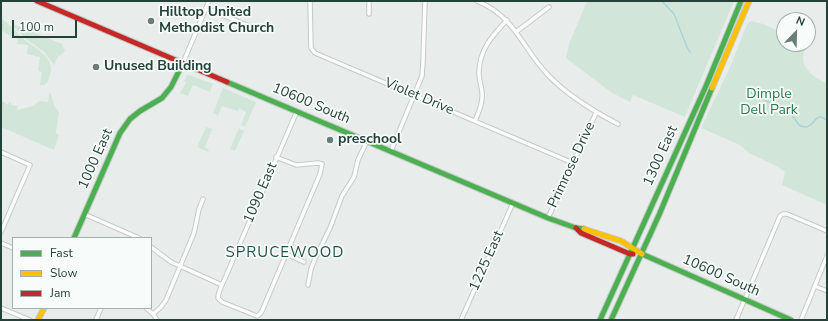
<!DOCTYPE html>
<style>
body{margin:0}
#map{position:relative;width:828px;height:321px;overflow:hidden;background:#e8edeb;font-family:"Nunito Sans",sans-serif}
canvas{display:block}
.frame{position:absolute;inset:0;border:2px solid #24423a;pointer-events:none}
.legend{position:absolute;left:12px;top:237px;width:140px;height:72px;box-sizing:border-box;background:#f7fbf9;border:1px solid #a3b1ad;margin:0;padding:5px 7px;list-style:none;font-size:12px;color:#24423a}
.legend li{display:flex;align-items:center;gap:8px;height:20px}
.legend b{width:20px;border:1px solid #a3b1ad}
.north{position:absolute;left:776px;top:12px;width:40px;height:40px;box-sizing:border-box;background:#f7fbf9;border:1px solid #a3b1ad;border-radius:50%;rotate:23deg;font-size:11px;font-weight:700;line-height:16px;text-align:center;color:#24423a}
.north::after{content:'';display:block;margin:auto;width:14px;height:18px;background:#697e78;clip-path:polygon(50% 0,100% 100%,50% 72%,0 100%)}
.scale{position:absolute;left:12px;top:20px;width:65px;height:18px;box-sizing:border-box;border:2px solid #24423a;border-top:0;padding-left:5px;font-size:12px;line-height:14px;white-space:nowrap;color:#24423a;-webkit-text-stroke:3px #f7fbf9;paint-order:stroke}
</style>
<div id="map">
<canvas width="828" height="321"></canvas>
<div class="frame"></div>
<ul class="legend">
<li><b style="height:5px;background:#4caf50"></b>Fast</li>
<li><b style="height:5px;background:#ffc107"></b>Slow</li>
<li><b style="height:5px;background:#c62828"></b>Jam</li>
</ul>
<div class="north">N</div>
<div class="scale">100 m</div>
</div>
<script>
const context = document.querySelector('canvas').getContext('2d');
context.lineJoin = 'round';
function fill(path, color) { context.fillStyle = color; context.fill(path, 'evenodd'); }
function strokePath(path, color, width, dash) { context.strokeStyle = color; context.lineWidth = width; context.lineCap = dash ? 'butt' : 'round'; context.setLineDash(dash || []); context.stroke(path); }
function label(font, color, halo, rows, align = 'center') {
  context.font = font + ' "Nunito Sans",sans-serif'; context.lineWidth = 3.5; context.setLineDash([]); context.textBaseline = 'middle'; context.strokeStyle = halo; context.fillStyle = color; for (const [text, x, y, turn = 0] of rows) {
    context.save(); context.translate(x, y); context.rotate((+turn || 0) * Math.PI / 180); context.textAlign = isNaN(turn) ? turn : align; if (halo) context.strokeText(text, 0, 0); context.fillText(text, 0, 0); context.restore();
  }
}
fill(new Path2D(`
 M587,1H734L685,117L633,95L630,102L612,93L566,58L569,44Z
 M1,19C11,24 16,33 25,40C38,50 57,58 49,78C48,82 48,82 44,85H40L42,72L38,71L40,57L27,54L28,45L17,44L18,37L9,35L1,30Z
 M751,21L763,24L784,33V44H807C807,48 803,52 803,56C802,69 816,79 827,83V205L782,185L785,172L778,167L749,153L740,145L701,128L730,67L747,24Z
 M10,23L62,44L65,51L58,57L54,65L44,52L26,39Z
 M187,75H189L213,84L210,92L193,85L188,96L180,93L186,83L184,81Z
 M223,88L256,102L245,127L241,125L246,112L239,108L238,111L222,106L218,116L213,113Z
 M49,93L51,94L55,107L59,112L56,133L59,135L54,150L1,127V100L8,105L9,102L11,103V105L18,106L17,110L33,106L39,101L48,102Z
 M206,127L212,129L205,147L209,150L208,152L197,147Z
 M239,128L244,131L235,151L230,149Z`), '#d1e6d8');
strokePath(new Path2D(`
 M662,1L674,14L687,47L690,52
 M746,89C760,101 776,103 790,113C796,117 796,127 805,127C811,127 813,122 817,118L821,117L827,120`), '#a9d4db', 1.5);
const street = new Path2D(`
 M310,1L311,48L315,53L573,163
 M369,1V14
 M477,1C516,17 521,47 548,75C568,96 593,111 618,124
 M206,8L256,29
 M516,32L549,7
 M183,63L209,1
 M475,121C479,111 483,103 482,92C481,85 479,79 479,73C479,50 492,36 507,20
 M391,151L422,76L423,62L425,1
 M1,152L30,165L1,232
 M276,157L296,165L318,163L322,164L320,174L262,311L260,314L257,316L222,302L218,298C218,291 223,283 226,276L297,111
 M84,214L139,238
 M548,218L596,113
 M1,243L13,248
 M151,247L171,262L222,285
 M286,254L304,262
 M308,285L311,269L314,261L330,228L342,196L354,177L358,160L367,141
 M815,286L827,291
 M1,308L30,320
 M146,308L153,314L157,320
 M153,314L161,307L166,300L194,233L199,209L203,199
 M96,320L101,308
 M461,320L513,203
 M736,320L780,216L783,214H787L827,231
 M801,320L827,256`);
const fast = new Path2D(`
 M227,82L548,218L576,228L584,229
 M74,238L120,133L130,119L140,111L162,98L171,87L183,63
 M642,254L791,320
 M600,320L706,86L741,1
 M611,320L659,215L712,88`);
const slow = new Path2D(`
 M712,88L749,1
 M584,229L621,241L642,254
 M38,320L44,308`);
const jam = new Path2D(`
 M37,1L227,82
 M576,228L581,233L630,254H633`);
strokePath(street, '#c5cac8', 5.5);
strokePath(fast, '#c3cbc8', 7);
strokePath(slow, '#c3cbc8', 7);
strokePath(jam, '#c3cbc8', 7);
strokePath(street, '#fcfcfc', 3.5);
strokePath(fast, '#4caf50', 5);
strokePath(slow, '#ffc107', 5);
strokePath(jam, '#c62828', 5);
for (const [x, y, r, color] of [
 [151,21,4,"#697e78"],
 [96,67,4,"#697e78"],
 [330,140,4,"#697e78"]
]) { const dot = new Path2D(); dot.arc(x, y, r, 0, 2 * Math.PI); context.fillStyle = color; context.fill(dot); strokePath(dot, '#f7fbf9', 1.5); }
label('bold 14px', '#24423a', '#f7fbf9', [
 ["Hilltop United",159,13],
 ["Methodist Church",159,29],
 ["Unused Building",104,67],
 ["preschool",338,140]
], 'left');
label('14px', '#2d7a4b', '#f7fbf9', [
 ["Dimple",769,95],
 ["Dell Park",769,111]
]);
label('14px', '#24423a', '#f7fbf9', [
 ["Violet Drive",419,97,23],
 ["10600 South",311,104,23],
 ["1300 East",661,156,-66],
 ["1000 East",96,159,-66],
 ["Primrose Drive",572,165,-65],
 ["1090 East",261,193,-67],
 ["1225 East",487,261,-66],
 ["10600 South",721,276,24]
]);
context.letterSpacing = '1px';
label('15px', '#1f5548', '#f7fbf9', [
 ["SPRUCEWOOD",285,253]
]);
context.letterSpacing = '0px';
</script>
